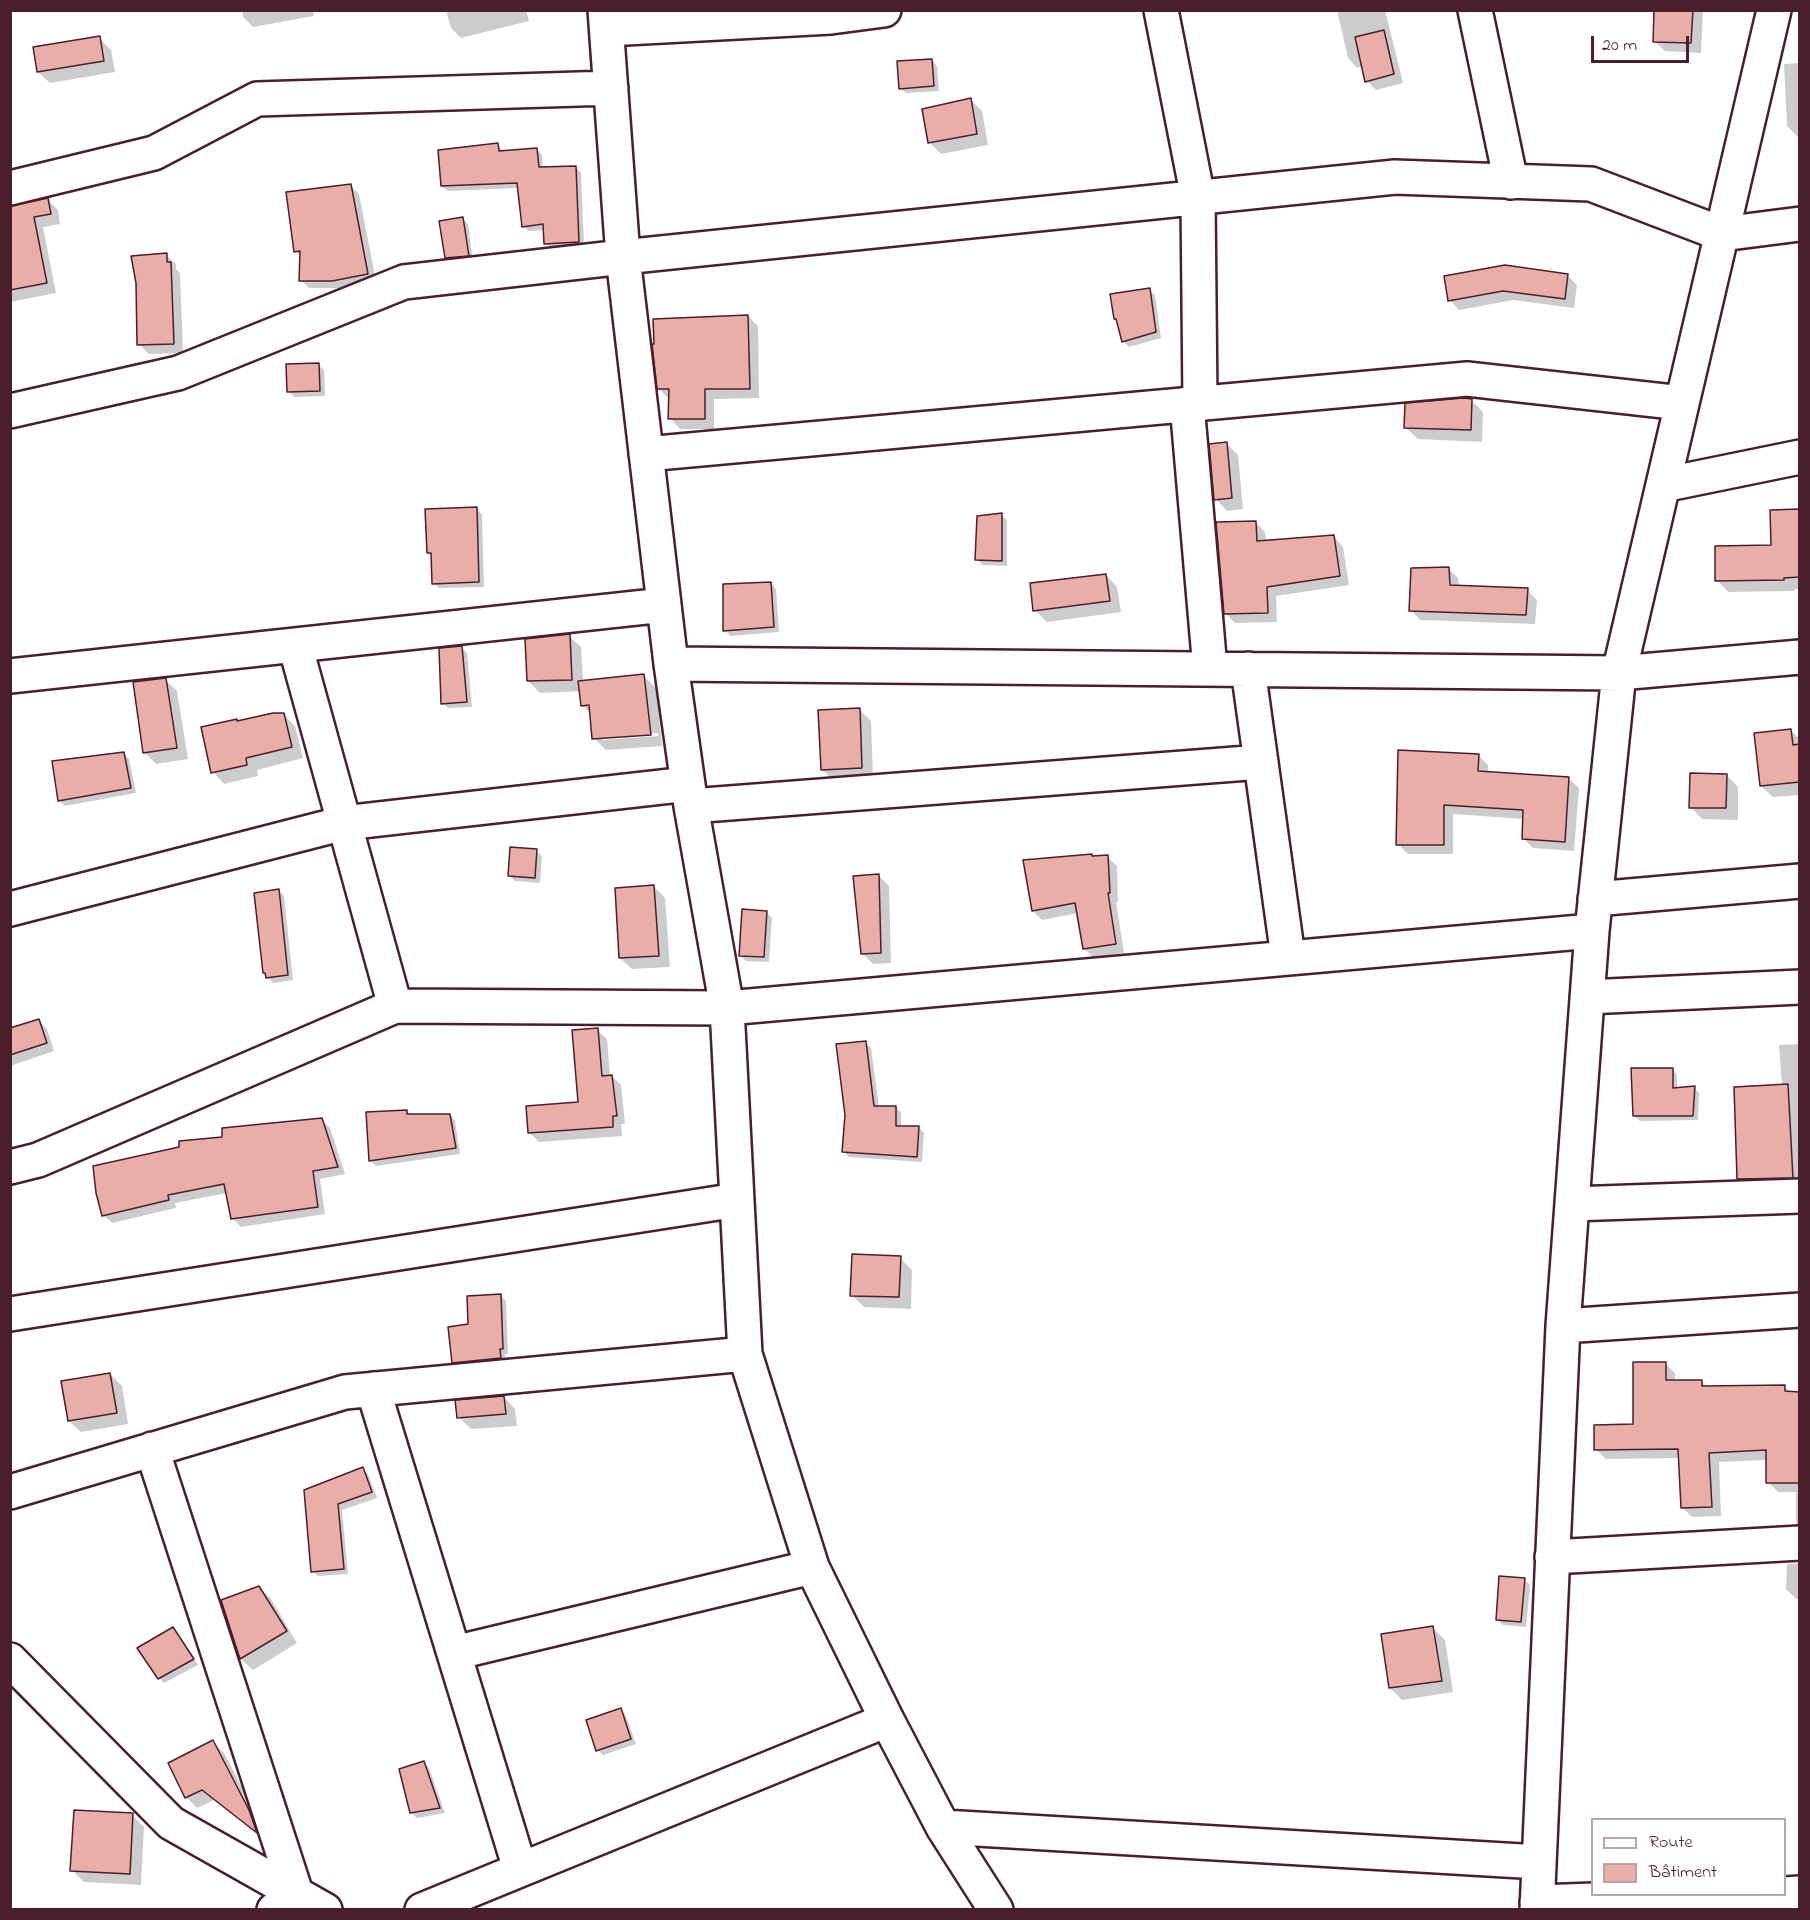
<!DOCTYPE html>
<meta charset="utf-8">
<style>
body{margin:0}
#map{position:relative;width:1810px;height:1920px;overflow:hidden;background:#fff;font-family:"Indie Flower",sans-serif}
canvas{display:block}
.frame{position:absolute;inset:0;border:12px solid #4a1f2b;pointer-events:none}
.legend{position:absolute;left:1591px;top:1818px;width:195px;height:78px;box-sizing:border-box;background:#fff;border:2px solid #b7a5aa;margin:0;padding:8px 10px;list-style:none;font-size:18px;color:#4a1f2b}
.legend li{display:flex;align-items:center;gap:12px;height:30px}
.legend b{width:30px;border:2px solid #b7a5aa}
.scale{position:absolute;left:1591px;top:36px;width:98px;height:27px;box-sizing:border-box;border:3px solid #4a1f2b;border-top:0;padding-left:8px;font-size:18px;line-height:21px;white-space:nowrap;color:#4a1f2b;-webkit-text-stroke:4px #fff;paint-order:stroke}
</style>
<div id="map">
<canvas width="1810" height="1920"></canvas>
<div class="frame"></div>
<ul class="legend">
<li><b style="height:8px;background:#fff"></b>Route</li>
<li><b style="height:16px;background:#e9aea7"></b>Bâtiment</li>
</ul>
<div class="scale">20 m</div>
</div>
<script>
const context = document.querySelector('canvas').getContext('2d');
context.lineJoin = 'round';
function fill(path, color) { context.fillStyle = color; context.fill(path, 'evenodd'); }
function strokePath(path, color, width, dash) { context.strokeStyle = color; context.lineWidth = width; context.lineCap = dash ? 'butt' : 'round'; context.setLineDash(dash || []); context.stroke(path); }
fill(new Path2D(`
 M242,10H313L314,16L253,27L243,17Z
 M446,10H526L529,21L461,38L451,28Z
 M1337,10H1385L1403,83L1376,90L1367,81L1363,66L1357,68L1348,58Z
 M1656,10H1703L1701,53L1665,51L1654,41Z
 M99,38L111,50L115,72L50,83L38,72Z
 M932,60L937,66L939,91L906,93L900,88Z
 M1800,63V136H1797L1787,126L1784,64Z
 M970,99L982,111L988,145L941,154L929,142Z
 M498,144L503,152L537,150L542,155L543,169L576,167L581,173L584,247L551,249L546,243L545,230L529,231L523,226L519,188L448,191L442,186Z
 M350,186L359,194L376,281L341,288H309L301,280L302,258L295,251Z
 M48,200L58,210L60,224L43,227L56,293L10,302V208Z
 M463,219L468,224L473,261L452,263L446,258Z
 M166,255L176,264V269L180,273L183,353L149,354L139,344L137,283Z
 M1568,276L1577,285L1574,308L1513,300L1459,310L1450,300Z
 M1149,290L1155,295L1161,338L1129,347L1123,341L1118,322L1115,318Z
 M748,316L758,326L759,398L714,399V429H680L670,418L669,399L659,389Z
 M318,365L324,370L325,396L294,397L288,391Z
 M1471,400L1483,412L1482,442L1418,439L1406,428Z
 M1226,443L1238,455L1243,509L1227,511L1216,499Z
 M476,509L482,514L484,587L439,588L434,583L433,557L428,553Z
 M1800,511V589H1795V591L1728,592L1717,580L1773,547Z
 M1001,515L1007,520V566L982,565L977,559Z
 M1255,522L1265,532L1266,542L1334,537L1343,547L1349,585L1276,596L1277,622L1235,623L1226,614Z
 M1448,568L1458,578L1459,587L1527,590L1537,600L1535,624L1420,620L1411,610Z
 M1106,575L1117,587L1121,612L1047,622L1035,610Z
 M771,583L776,589L779,632L730,636L725,630Z
 M569,636L581,647L583,682L644,676L656,688L662,746L606,750L594,738L592,715L583,706L581,691L540,693L528,681ZM658,733V736L602,740V737Z
 M461,647L467,653L472,707L448,708L443,703Z
 M165,680L177,691L188,759L156,764L145,753Z
 M859,709L871,721L873,779L834,781L822,769Z
 M283,714L295,726L303,758L257,770L258,776L224,784L213,772L238,722Z
 M1791,731L1800,739V795L1773,797L1761,786Z
 M124,754L129,759L136,793L65,806L60,801Z
 M1478,755L1488,765V773L1569,779L1579,788L1574,851L1533,848L1523,838L1524,819L1453,814V854H1408L1398,844Z
 M1726,775L1738,787V820L1702,819L1691,807Z
 M536,851L542,856L540,883L515,881L510,876Z
 M1093,857H1108L1117,866L1118,902H1116L1124,953L1093,958L1084,948L1078,913L1042,920L1033,911Z
 M878,875L889,886L891,963L873,964L863,954Z
 M653,886L665,898L670,967L632,969L620,958Z
 M279,891L284,896L293,980L273,983L265,973Z
 M766,912L772,918L769,962L746,961L740,955Z
 M39,1021L47,1029L54,1051L10,1066V1030Z
 M597,1030L607,1039L610,1076H612L621,1085L625,1124H621L622,1136L539,1142L529,1132L579,1104Z
 M865,1043L871,1048L879,1107H896L901,1113V1127L919,1128L924,1133L922,1162L849,1157L844,1152Z
 M1800,1044V1188L1749,1190L1738,1179L1782,1086L1779,1045Z
 M1672,1069L1677,1075V1089L1694,1088L1699,1093L1698,1120L1640,1121L1634,1116Z
 M407,1111L410,1115H450L455,1121L460,1154L376,1166L370,1160Z
 M322,1120L330,1128L345,1174L320,1179L325,1214L241,1227L233,1219L227,1193L175,1203L176,1208L112,1223L104,1216L224,1138Z
 M900,1258L912,1270L911,1309L864,1307L852,1295Z
 M500,1295L506,1301L508,1354H505L506,1363L458,1368L453,1362L469,1326Z
 M1665,1363L1675,1373V1381L1701,1382L1707,1387H1785L1791,1393H1800V1528L1796,1524V1492H1778L1768,1482V1460L1719,1462L1721,1516L1692,1517L1682,1507L1680,1458L1606,1459L1596,1449L1635,1426Z
 M110,1374L122,1386L128,1424L81,1432L69,1421Z
 M504,1397L515,1409L517,1426L471,1429L459,1417Z
 M363,1469L368,1474L377,1498L342,1510L348,1574L318,1576L313,1571L305,1491Z
 M1800,1563V1599H1796L1786,1589L1787,1564Z
 M1525,1580L1530,1585L1526,1627L1503,1625L1497,1619Z
 M259,1587L271,1599L297,1643L253,1670L241,1659L223,1601Z
 M1433,1628L1445,1640L1453,1692L1402,1700L1390,1688Z
 M173,1629L198,1665L164,1683L159,1678Z
 M621,1710L626,1716L636,1744L603,1755L598,1750Z
 M213,1742L224,1753L260,1822L266,1840L214,1800L197,1808L186,1797Z
 M424,1763L429,1768L445,1813L417,1818L411,1813Z
 M132,1815L144,1827L141,1885L84,1882L72,1870Z`), '#0003');
const building = new Path2D(`
 M1654,10H1693L1691,43L1653,42Z
 M1384,30L1394,74L1365,82L1355,37Z
 M100,36L104,61L37,72L33,47Z
 M932,59L934,86L899,89L897,61Z
 M971,98L977,134L928,143L922,109Z
 M498,143L499,151L537,148L539,167L576,166L579,242L544,244L543,224L522,227L517,183L441,186L438,150Z
 M351,184L368,274L332,281H299L300,251L294,252L286,192Z
 M48,198L51,214L34,217L47,283L10,290V206Z
 M463,217L469,256L445,258L439,221Z
 M167,253V262H171L174,344L137,345L136,283L131,256Z
 M1505,265L1568,274L1565,299L1503,291L1448,301L1444,276Z
 M1150,288L1156,332L1122,342L1116,319H1114L1110,294Z
 M748,315L750,389H705V419H668L669,389H657L652,344H654L653,319Z
 M319,363L320,391L287,392L286,364Z
 M1463,398L1472,399L1471,430L1404,428L1405,403Z
 M1227,442L1232,498L1214,500L1209,444Z
 M477,507L479,582L432,584L431,553H427L425,509Z
 M1800,509V577L1784,578V580L1715,581V546L1771,545L1770,510Z
 M1002,513V561L975,560L977,516Z
 M1256,521L1257,541L1334,535L1340,576L1267,587L1268,613L1224,614L1216,522Z
 M1449,567L1450,585L1528,588L1526,615L1409,611L1411,568Z
 M1106,574L1110,601L1033,611L1030,583Z
 M771,582L774,627L723,631V584Z
 M570,634L572,680L527,681L525,639Z
 M462,646L467,702L441,704L439,648Z
 M644,674L651,735L592,739L589,705L581,706L578,681Z
 M166,678L177,748L143,753L133,682Z
 M860,708L862,768L821,770L818,710Z
 M273,713H284L292,747L246,758L247,765L211,773L201,727L237,719V721Z
 M1791,729L1793,745L1800,744V782L1760,786L1754,733Z
 M1398,750L1479,754L1478,771L1569,777L1565,842L1522,839L1523,810L1444,805V845H1396Z
 M124,752L131,788L58,801L52,761Z
 M1690,773L1727,774L1726,808H1689Z
 M510,847L537,849L535,878L508,876Z
 M1092,854V856L1108,855L1110,893H1108L1116,944L1083,949L1075,903L1032,911L1023,860Z
 M879,874L881,953L861,954L853,876Z
 M654,885L659,956L619,958L615,888Z
 M279,889L288,975L266,978L265,973H263L254,893Z
 M742,909L767,911L764,957L739,956Z
 M39,1019L47,1043L10,1055V1028Z
 M598,1028L602,1076L612,1075L617,1116H613V1127L528,1133L526,1106L578,1102L572,1030Z
 M866,1041L874,1106H896V1126H919L917,1157L842,1152L845,1115L836,1044Z
 M1631,1068H1673V1088L1695,1086L1693,1116H1633Z
 M1788,1084L1793,1178L1737,1179L1734,1087Z
 M407,1110V1114H450L456,1148L369,1161L366,1112Z
 M322,1118L338,1167L313,1171L318,1207L231,1219L224,1184L168,1195L169,1200L102,1216L96,1193L93,1166L179,1147V1141L222,1137V1128Z
 M852,1254L901,1256L899,1297L850,1296Z
 M501,1294L503,1349H500L501,1358L452,1363L448,1327L468,1324L467,1296Z
 M1633,1362H1666V1380H1702V1386L1785,1385V1391L1800,1392V1483H1766V1450L1709,1453L1712,1507L1681,1508L1678,1449L1594,1450V1425L1633,1424Z
 M110,1373L117,1413L68,1421L61,1381Z
 M504,1396L506,1414L457,1418L455,1400Z
 M363,1467L372,1492L338,1504L344,1569L311,1572L304,1490Z
 M1499,1576L1525,1578L1521,1622L1496,1620Z
 M259,1586L287,1631L240,1659L221,1600Z
 M1433,1626L1442,1681L1389,1688L1381,1634Z
 M173,1627L194,1659L158,1679L137,1648Z
 M621,1708L631,1739L596,1751L586,1720Z
 M213,1740L249,1810L257,1833L202,1790L185,1798L168,1763Z
 M424,1761L440,1808L410,1813L399,1769Z
 M74,1810L133,1813L130,1874L70,1871Z`);
fill(building, '#e9aea7');
strokePath(building, '#4a1f2b', 1.5);
const street = new Path2D(`
 M605,10L623,257L671,664L691,806L727,1008L745,1354L812,1567L887,1720L943,1827L996,1910
 M1161,10L1198,198L1200,403
 M1475,10L1511,182
 M607,29L831,17L884,10
 M10,188L154,153L257,99L611,88
 M1187,404L1210,669
 M10,411L178,373L404,282L623,257L1395,177L1591,184L1722,234L1800,224
 M646,454L1467,379L1682,403
 M1663,485L1800,457
 M295,645L395,1006
 M671,664L1619,673L1800,657
 M1248,669L1288,957
 M10,676L664,605
 M691,806L1261,762
 M1595,899L1800,881
 M10,909L344,823L688,784
 M1587,997L1800,987
 M10,1167L38,1160L395,1006L727,1008L1592,931
 M1572,1204L1800,1196
 M10,1314L737,1200
 M1563,1326L1800,1310
 M373,1389L520,1869
 M152,1449L296,1893L274,1910
 M10,1492L345,1392L745,1354
 M1552,1557L1800,1543
 M454,1653L812,1567
 M10,1660L171,1823L325,1910
 M943,1827L1539,1862
 M1784,1894L1800,1893
 M1537,1902L1766,1894
 M422,1910L887,1720
 M1537,1910L1563,1326L1592,931L1619,673L1774,10`);
strokePath(street, '#4a1f2b', 38);
strokePath(street, '#fff', 33);
</script>
